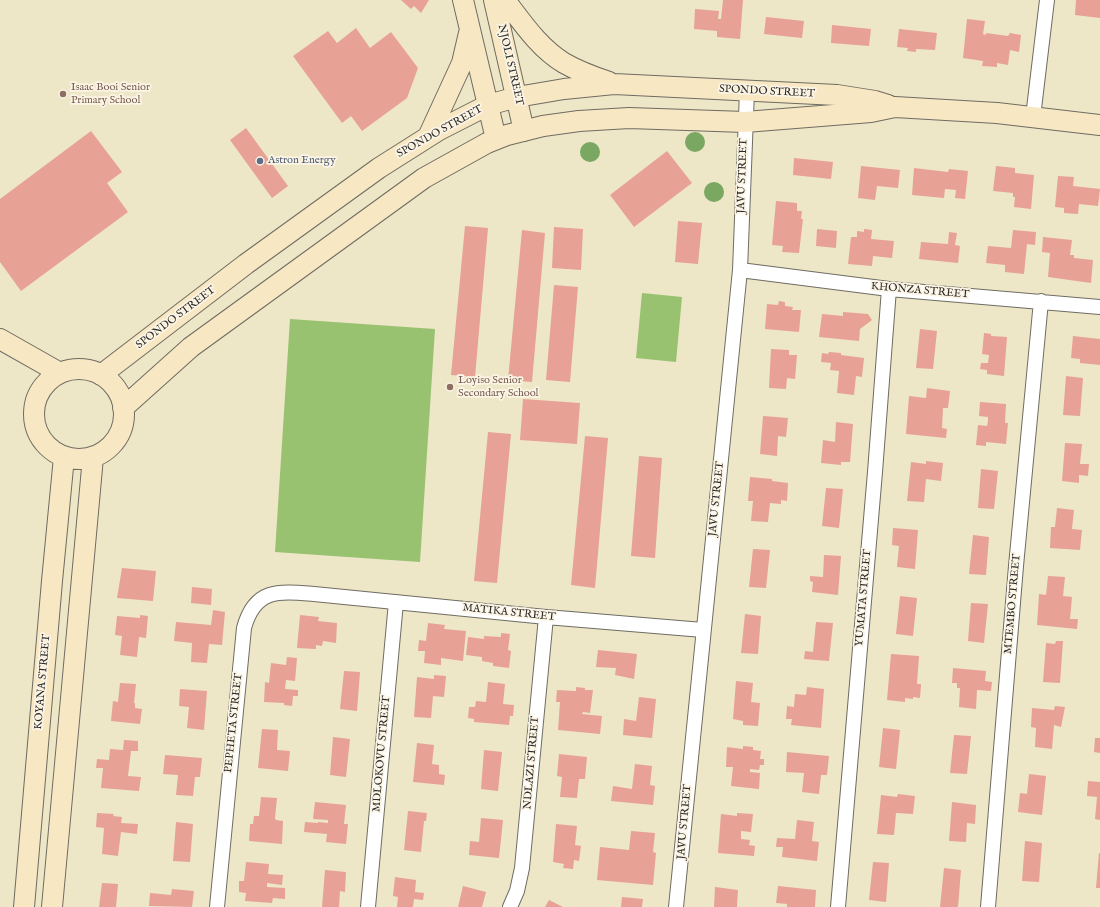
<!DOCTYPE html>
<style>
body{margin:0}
canvas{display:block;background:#ede6c7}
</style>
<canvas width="1100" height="907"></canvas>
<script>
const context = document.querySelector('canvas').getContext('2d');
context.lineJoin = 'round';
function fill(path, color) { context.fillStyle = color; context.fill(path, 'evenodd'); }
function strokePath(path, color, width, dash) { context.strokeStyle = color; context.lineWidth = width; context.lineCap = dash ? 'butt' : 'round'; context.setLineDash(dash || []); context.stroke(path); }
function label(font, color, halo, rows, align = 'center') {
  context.font = font + ' "IM FELL English",serif'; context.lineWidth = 3.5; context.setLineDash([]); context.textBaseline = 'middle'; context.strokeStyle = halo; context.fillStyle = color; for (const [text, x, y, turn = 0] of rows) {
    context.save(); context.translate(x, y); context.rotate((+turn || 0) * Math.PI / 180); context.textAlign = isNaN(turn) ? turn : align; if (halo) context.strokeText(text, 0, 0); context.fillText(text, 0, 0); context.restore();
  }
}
fill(new Path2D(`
 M642,293L682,297L676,362L636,358Z
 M290,319L435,329L420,562L275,552Z`), '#98c26f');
fill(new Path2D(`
 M685 142a10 10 0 1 1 20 0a10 10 0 1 1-20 0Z
 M580 152a10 10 0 1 1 20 0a10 10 0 1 1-20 0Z
 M704 192a10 10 0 1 1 20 0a10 10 0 1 1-20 0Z`), '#7aa862');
fill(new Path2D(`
 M401,0H429L421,13L414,6L411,9Z
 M723,0H743L740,39L717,37V31L694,29L695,9L719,11L718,19H721Z
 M1076,0H1100V18L1075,15Z
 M766,17L804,21L802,38L764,34Z
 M967,19L985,21L983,34L986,35V33L1008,36L1010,33L1021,35L1019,52L1010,50L1008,65L997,63V67L982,66L983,61L963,58Z
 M832,25L871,29L869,46L831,43Z
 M356,28L370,48L391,32L418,68L407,98L362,131L351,116L342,123L293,56L328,31L337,43Z
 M899,29L937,33L935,50L916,49V52L907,51L908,48L897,47Z
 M246,128L288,186L272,198L230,140Z
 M91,131L122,172L107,183L128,212L21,291L0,262V199Z
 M667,151L692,183L634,227L610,195Z
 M794,158L833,162L831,179L793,175Z
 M861,166L900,170L898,188L877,186L875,200L858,198Z
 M996,166L1015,168V173L1034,175L1031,209L1014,207L1015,197H1013V193L993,191Z
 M914,168L948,172L949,169L968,171L965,199L955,198L956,190L946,189H945L944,198L912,195Z
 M1058,176L1074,177L1073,186L1100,189L1098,206L1079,204L1078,214L1064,213V208L1055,207Z
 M776,201L797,203V211H802L801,219H803L799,253L782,252L783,246L772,245Z
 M678,221L702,223L698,264L675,262Z
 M465,226L488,228L475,377L451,375Z
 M554,227L583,229L581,270L552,268Z
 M817,229L837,231L836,248L816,246Z
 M864,229L872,230L871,239L894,241L892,258L873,256L872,266L848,264L851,237H857V231L864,232Z
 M522,230L545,233L532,382L508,380Z
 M1013,230L1036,232L1035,245L1027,244L1024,274L1005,272V265L986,263L988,246L1011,248Z
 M949,232L957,233L955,245L960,246L958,263L919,259L921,242L948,244Z
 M1043,237L1072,240L1070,255H1074V258L1093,260L1091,283L1048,277L1050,253L1042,252Z
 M554,285L578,287L570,382L546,380Z
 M779,301L785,302V306L793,307L792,310H801L799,332L765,329L767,304L778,305Z
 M843,312L868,314L872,320L860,329L859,341L819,337L822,314L843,316Z
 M920,329L937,331L933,369L916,368Z
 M984,333L991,334V336L1007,337L1004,376L987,374V370L980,369L981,363H988L989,355L982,354Z
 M1073,336L1100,339V365L1080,363V359L1071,358Z
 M771,349L789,350V355H797L795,379L787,378L786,389L769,388Z
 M829,352L841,353V355L864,358L862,377L856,376L854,395L837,393L839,371L830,370L831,363L821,362L822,353L828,354Z
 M1066,376L1083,378L1080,416L1063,415Z
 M927,388L950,391L948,408H943L942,428L947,429L946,438L906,434L909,396L926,398Z
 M523,399L580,403L577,444L520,440Z
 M980,402L1006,404L1005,423H1008L1006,444L986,442V446L976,445L978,425L987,426L988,421V417L979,416Z
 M763,416L788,418L786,437L778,436L777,456L760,454Z
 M836,422L853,424L850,462H841V465L821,463L823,440L835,442Z
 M488,432L511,434L497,583L474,581Z
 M585,436L608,438L595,588L571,585Z
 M1065,443L1082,444L1080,464H1089L1088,476L1079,475V483L1062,481Z
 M639,456L662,458L655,558L631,556Z
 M926,461L943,463L941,481L926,479L924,502L907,501L911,462L926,464Z
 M981,469L998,471L994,509L978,508Z
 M750,477L772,479V481L788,483L787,501L781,500V504L770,503L768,522L751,521L753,501H748Z
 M826,488L843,489L839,528L822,526Z
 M1057,508L1074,510L1072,529L1082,530L1080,550L1050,548L1051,527H1055Z
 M893,528L918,530L915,569L897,567L899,546L892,545Z
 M973,535L989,537L986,575L969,574Z
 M753,549L770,550L766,588L749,587Z
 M824,555L841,556L838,595L812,592L813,582L810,581V576L823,577Z
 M122,568L156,571L153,601L117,598Z
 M1048,576L1065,577L1063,596L1072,597L1070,619H1078L1077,629L1037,625L1039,594L1046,595Z
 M192,587L212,589L211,605L191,603Z
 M900,596L917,598L913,636L896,634Z
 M971,603L988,604L984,643L968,641Z
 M213,610L225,612L222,645L209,644L207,663L191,662L192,643L174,641L176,622L211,625Z
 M745,614L761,616L758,654L741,653Z
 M140,615L148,616L146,638L139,637L137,657L120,655L122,636L115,635L117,616L140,618Z
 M300,615L319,617L318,621L337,623L336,643L323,641L322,646L316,645V649L297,648Z
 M816,622L833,623L829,661L804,659L805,651L813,652Z
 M428,623L445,625L444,629L466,631L463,661L441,658V665L424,663L425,651H418L419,640L426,641Z
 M501,633L510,634L508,650L511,651L509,668L493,666V663L482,661V657L466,655L468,637L484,639V636L501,637Z
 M1056,641H1063L1060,683L1043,682L1046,643L1055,644Z
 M598,650L637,654L634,679L615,675L616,668L596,667Z
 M891,654L919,656L917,684H921L920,698L913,697V699L905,698V702L887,700Z
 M287,657L297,658L295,681L286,680L285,689L298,690V696H293L292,706L284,705V703L264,702L265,682L269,683L271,663L286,665Z
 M953,668L986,671L985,681L992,682L991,691L977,690L976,709L959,707L960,688H957V683H952Z
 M344,671L360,672L357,711L340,709Z
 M434,675L446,676L444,697L433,696L431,718L414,717L417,677L434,679Z
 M736,681L753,683L751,702L760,703L758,726L743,725V721L733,719Z
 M488,682L505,684L503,704L514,705L513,716H510L509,725L474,722V719L468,718L469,707H475L476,701L486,702Z
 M120,683L136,684L134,703H135V708L142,709L140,724L111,721L113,701L118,702Z
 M576,687L585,688V690H593L590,713L583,712L582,714L602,716L600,734L558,730L560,702H556L557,690L576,691Z
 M807,687L824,689L821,728L791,725L792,719H786L787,706L794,707L795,694L806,695Z
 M180,689L207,691L204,730L187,728L189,707L179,706Z
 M639,697L656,699L652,738L623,735L624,719L636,721Z
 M1055,706L1065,707L1061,727L1054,725L1052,749L1035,747L1036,728L1031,727L1032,708L1054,710Z
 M883,728L900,730L896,769L879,767Z
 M262,729L278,730L277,750L290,751L288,771L258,768Z
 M954,735L971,736L967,774L950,773Z
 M333,737L350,739L346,777L330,775Z
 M1095,738H1100V753L1094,752Z
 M124,740L138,741V751H131L128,776L141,777L139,791L101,788L103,768H96L97,759L109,760L110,749L123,750Z
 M417,743L434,745L432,764L439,765V774L445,775L444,785L413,782Z
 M743,746L753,747V750L761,751L760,759H764V765H760L759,770L750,769V772L760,773L759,789L731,786L733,767H726L727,747L743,749Z
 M484,750L502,752L498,791L481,789Z
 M787,752L829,756L827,775H821L819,794L802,792L804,773L786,772Z
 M559,754L587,757L585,779H579L577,798L560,797L562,777L557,776Z
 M165,755L202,758L200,777H195L193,796L176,795L178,775L163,774Z
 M635,764L652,766L650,785L655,786L653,805L611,801L613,786L632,789Z
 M1029,774L1046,776L1042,815L1018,812L1020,793L1027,794Z
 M1088,781L1100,782V820L1095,819L1097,797L1087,796Z
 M898,794L915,796L913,814L896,813L894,835L877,834L881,795L897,797Z
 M261,797L277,798L275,818L276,820L283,821L282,844L249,841L250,824H253L254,816H259Z
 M315,802L346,805L344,824H348L346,844L326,842L327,834L304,832L305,822L318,823V822L328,823V820L313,819Z
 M952,802L976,805L975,824L967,823L966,842L949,841Z
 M408,811L427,813L426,821H424L421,852L404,850Z
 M97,813L114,814L113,816L122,817L121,823L138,824L137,834L121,832L118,856L102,854L104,828L96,827Z
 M737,813L753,814L751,832L741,831V839L750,840L749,845L755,846L754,856L718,853L721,814L737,816Z
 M481,818L503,820L499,858L469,855L470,841L479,842Z
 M797,820L814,822L812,841L819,842L817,861L782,857L783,847H776L777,838L795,839Z
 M176,822L193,824L190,862L173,861Z
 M556,824L577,826L575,845L581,846L579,861L574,860L573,869L563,868L564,864L553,862Z
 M631,831L655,833L653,852L656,853L653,885L597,880L600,847L629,850Z
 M1025,841L1042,843L1039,882L1022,881Z
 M1099,853H1100V888H1096Z
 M246,862L269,864L268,874L283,875L282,885L267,883V887L285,888V899L273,898L272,903L245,901L246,893L239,892V881H244Z
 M873,862L889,863L886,902L869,900Z
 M944,868L961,870L958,907H940Z
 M325,870L346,872L345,892L340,891L339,907H322Z
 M395,877L416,880L415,892L424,893L423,900L414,899L413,907H397L398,897L393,896Z
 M102,883L118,884L116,907H99Z
 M463,886L486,892L482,907H458Z
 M778,886L816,890L815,907H787V904L776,903Z
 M715,887L738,890L737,907H714Z
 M172,889L194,891L192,907L149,906L150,893L171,895Z
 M622,897L643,899L642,907H621Z
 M549,900L563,907H545Z`), '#e7a295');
const street = new Path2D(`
 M1033,117L1047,0
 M740,270L889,289L1100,307
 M217,907L244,628C255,588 279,591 314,594L546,617L703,630
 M368,907L396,602
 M510,907L517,891L522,868L546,617
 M676,907L740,270L747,91
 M838,907L875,472L889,289
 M988,907L1016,566L1041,301`);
const secondary = new Path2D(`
 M463,0L496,139
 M494,0L524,131
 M505,0C522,22 539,48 564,63C578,71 594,77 609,82
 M428,137L462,63L469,33
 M0,339L60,373
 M34 414a45 45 0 1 1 90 0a45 45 0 1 1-90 0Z
 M101,375L246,264L379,168L439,130L488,105L517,97L564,89L614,84L837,95L875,101L888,105
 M123,408L191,347L424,178L487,143L507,135L543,126L579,121L629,118L745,122L871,112L895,107L997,113L1100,125
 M24,907L52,581L64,457
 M52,907L93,457`);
strokePath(street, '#6f6c62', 16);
strokePath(secondary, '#6f6c62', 22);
strokePath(street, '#fff', 14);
strokePath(secondary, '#f8e7c3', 20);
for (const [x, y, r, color] of [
 [63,94,4,"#8d6e63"],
 [260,161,4,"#5c6f8a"],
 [450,387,4,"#8d6e63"]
]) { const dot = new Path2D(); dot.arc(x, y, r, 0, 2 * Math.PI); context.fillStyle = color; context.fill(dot); strokePath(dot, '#fcf5e5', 1.5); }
label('11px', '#2b2b2b', '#fcf5e5', [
 ["NJOLI STREET",510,65,77],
 ["SPONDO STREET",767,92,3],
 ["SPONDO STREET",440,132,-29],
 ["JAVU STREET",743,176,-88],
 ["KHONZA STREET",920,291,5],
 ["SPONDO STREET",176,318,-37],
 ["JAVU STREET",717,499,-84],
 ["YUMATA STREET",864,598,-85],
 ["MTEMBO STREET",1013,604,-85],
 ["MATIKA STREET",509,613,6],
 ["KOYANA STREET",43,682,-85],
 ["PEPHETA STREET",234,723,-84],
 ["MDLOKOVU STREET",382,754,-85],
 ["NDLAZI STREET",532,763,-85],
 ["JAVU STREET",685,822,-85]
]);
label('11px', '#785e54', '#fcf5e5', [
 ["Isaac Booi Senior",71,88],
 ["Primary School",71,101],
 ["Loyiso Senior",458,381],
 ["Secondary School",458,394]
], 'left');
label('11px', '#4e5e75', '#fcf5e5', [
 ["Astron Energy",268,161]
], 'left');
</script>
